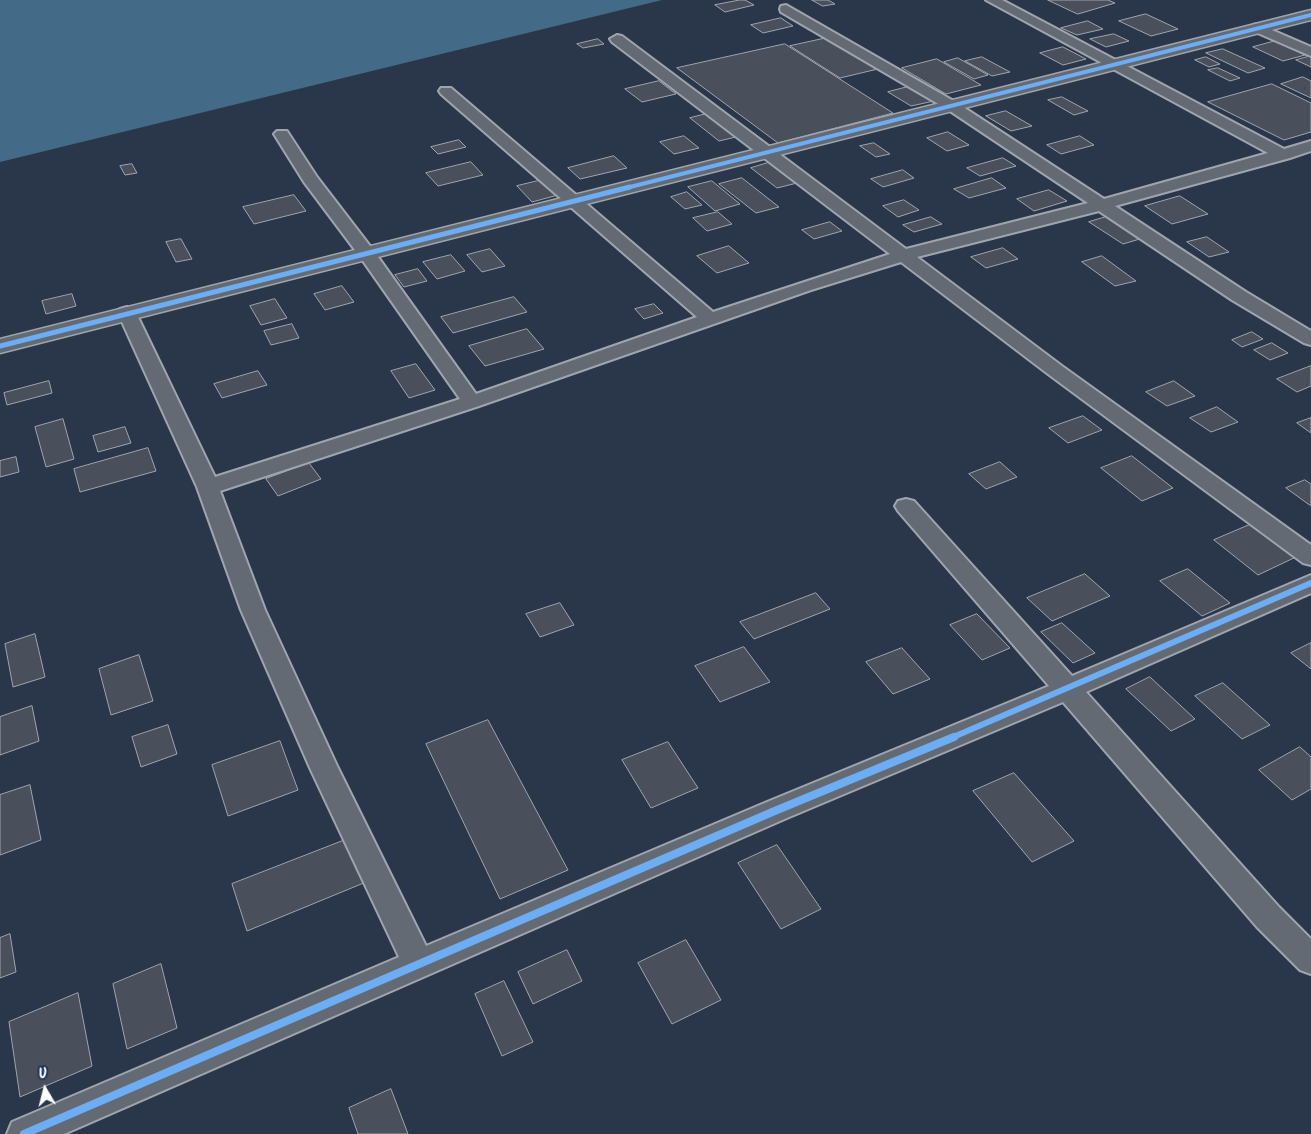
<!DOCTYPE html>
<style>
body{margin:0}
#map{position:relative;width:1311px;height:1134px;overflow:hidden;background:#2a374a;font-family:Kalam,sans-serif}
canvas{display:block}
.north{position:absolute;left:20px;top:1064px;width:50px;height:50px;-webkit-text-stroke:4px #1d3557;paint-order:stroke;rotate:352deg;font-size:14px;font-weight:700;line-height:20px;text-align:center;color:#fff}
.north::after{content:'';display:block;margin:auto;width:18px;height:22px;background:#fff;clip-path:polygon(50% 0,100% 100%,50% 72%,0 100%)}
</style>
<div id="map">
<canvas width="1311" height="1134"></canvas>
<div class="north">U</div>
</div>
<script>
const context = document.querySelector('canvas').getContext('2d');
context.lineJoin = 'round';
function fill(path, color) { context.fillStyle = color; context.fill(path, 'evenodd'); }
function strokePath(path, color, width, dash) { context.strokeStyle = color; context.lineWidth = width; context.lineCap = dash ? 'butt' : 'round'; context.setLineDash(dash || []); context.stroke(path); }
fill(new Path2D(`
 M0,0H662L0,162Z`), '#436a87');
const building = new Path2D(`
 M740,0H745L754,5L725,12L715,5Z
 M812,0H828L835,4L823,6Z
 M1048,0H1108L1115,3L1078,14Z
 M1146,14L1178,29L1151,36L1119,21Z
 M781,18L793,26L763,33L751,25Z
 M1088,21L1103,29L1077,35L1061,28Z
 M1114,34L1129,41L1106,47L1090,39Z
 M831,37L882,68L840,78L790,46Z
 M598,39L604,44L583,48L577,44Z
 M1275,41L1305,55L1283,61L1253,47Z
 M785,44L893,113L778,143L677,68Z
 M1063,47L1086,59L1063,65L1040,53Z
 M1223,49L1265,68L1248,73L1206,53Z
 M1311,56V67L1296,60Z
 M982,57L1010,72L992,76L965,61Z
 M1206,57L1220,64L1209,67L1195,60Z
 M958,58L988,75L974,79L944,62Z
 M937,59L981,85L946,94L902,68Z
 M1218,68L1240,78L1230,81L1208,70Z
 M1303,77L1311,81V98L1281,84Z
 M659,81L676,94L642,102L625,89Z
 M1272,84L1311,103V132L1284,140L1208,102Z
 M911,86L934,101L911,106L888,92Z
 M1062,97L1088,111L1074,115L1048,100Z
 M1006,111L1032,126L1011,131L986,116Z
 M710,113L740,136L719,141L690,118Z
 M948,132L969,145L947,151L927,138Z
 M684,136L699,148L674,154L660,142Z
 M1080,136L1094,145L1061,154L1047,145Z
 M459,140L466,147L438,154L431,147Z
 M874,143L890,154L876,157L860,146Z
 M614,156L627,168L580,179L568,168Z
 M1003,158L1016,166L980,176L967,168Z
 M471,162L483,175L438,186L426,173Z
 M771,162L797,183L777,188L751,168Z
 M132,164L137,173L125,175L120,166Z
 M903,170L914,178L883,187L871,179Z
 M742,178L779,207L756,213L719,184Z
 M992,178L1006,188L969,198L954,189Z
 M542,180L558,195L532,202L517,186Z
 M712,181L740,204L715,211L688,187Z
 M1049,190L1067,201L1034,211L1017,199Z
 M687,192L702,205L685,209L671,197Z
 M294,195L306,211L254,224L243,207Z
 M1180,196L1208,214L1172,224L1145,206Z
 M904,200L919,210L898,217L883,206Z
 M718,212L732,224L707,231L693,218Z
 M1109,216L1143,238L1123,244L1089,222Z
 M931,217L942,224L914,232L903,225Z
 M830,222L842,231L814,239L802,230Z
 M1207,237L1229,252L1209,257L1187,242Z
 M181,239L192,259L176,262L166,242Z
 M729,246L749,263L717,273L697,256Z
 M1003,248L1018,259L986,268L971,257Z
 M490,249L505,266L482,272L467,255Z
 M451,255L465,271L437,279L423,262Z
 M1102,256L1136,281L1115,286L1082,262Z
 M418,269L427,281L404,287L395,275Z
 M342,286L354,302L325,310L314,294Z
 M72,294L76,306L46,314L42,301Z
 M514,297L527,312L453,333L441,317Z
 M275,299L287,318L261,325L250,306Z
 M654,304L663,313L644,319L635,309Z
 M292,324L299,338L271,345L264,331Z
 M527,329L544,349L485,366L469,346Z
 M1252,332L1263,339L1242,347L1232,340Z
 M1272,343L1288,353L1270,360L1254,350Z
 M416,364L435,390L409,398L391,371Z
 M1311,366V386L1297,392L1277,379Z
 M258,371L267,385L222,398L214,384Z
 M49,381L52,393L7,405L4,393Z
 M1174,381L1195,396L1167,406L1146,392Z
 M1217,407L1238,422L1211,432L1190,418Z
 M1083,416L1102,430L1068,443L1049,428Z
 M1311,418V433L1297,423Z
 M63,419L74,459L46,467L35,427Z
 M125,427L131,443L98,452L93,436Z
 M148,448L156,471L80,492L74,469Z
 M1132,456L1173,488L1142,501L1101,468Z
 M16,457L19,472L0,477V461Z
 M1000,462L1017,477L986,489L969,474Z
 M309,463L321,479L278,496L266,479Z
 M1305,480L1311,484V506L1286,488Z
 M1254,523L1298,556L1258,575L1214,540Z
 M1188,569L1230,603L1202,616L1160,581Z
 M1085,574L1110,596L1052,621L1027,598Z
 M816,593L830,609L754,639L740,622Z
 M560,603L574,625L540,637L526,614Z
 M977,614L1010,648L982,660L950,625Z
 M1062,623L1095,653L1073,663L1041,632Z
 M35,634L45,677L13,687L5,644Z
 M1311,643V669L1291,653Z
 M744,647L770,682L720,702L695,666Z
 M902,648L930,679L893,694L866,662Z
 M139,655L153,701L111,715L99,669Z
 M1150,677L1195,719L1171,731L1126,689Z
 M1223,683L1270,725L1242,739L1195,696Z
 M32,706L39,741L0,755V717Z
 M488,720L568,870L500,899L426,744Z
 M168,725L177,754L141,767L132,737Z
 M280,741L298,790L228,816L212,765Z
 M668,742L698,788L651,808L622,760Z
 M1300,747L1311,757V789L1292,800L1259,770Z
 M1014,773L1074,841L1032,862L973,791Z
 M30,785L41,840L0,855V795Z
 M353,837L371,880L247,931L232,884Z
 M777,845L821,909L781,929L738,863Z
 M10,934L16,972L0,978V938Z
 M686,940L721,1000L672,1024L638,963Z
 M567,950L582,981L533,1004L518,972Z
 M161,964L177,1028L127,1049L113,984Z
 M504,981L533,1042L502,1056L475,994Z
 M78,993L92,1066L20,1097L9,1022Z
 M391,1089L408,1134H358L349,1108Z`);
fill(building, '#4a4f5c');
strokePath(building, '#9fa5ae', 1);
const minor = new Path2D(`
 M986,0H1002L1284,149L1311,141V151L1290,158L1115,206L1246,292L1311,331V345L1304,343L1232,300L1099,211L917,257L1062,366L1311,545V565L1303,563L1048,374L901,262L811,290L479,406L220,491L265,610L338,768L426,946L767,802L1049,686L898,511L895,506L898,501L906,499L914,501L1072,676L1311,575V593L1086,692L1279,907L1311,939V974L1300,970L1257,927L1063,702L787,818L64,1134H7L12,1122L399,957L310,768L241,610L197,487L118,313L120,309L127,307L134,309L136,313L215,477L460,399L361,258L304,182L274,134L277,131H287L317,177L373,250L476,394L697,317L441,94L439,91L441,88H451L713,312L890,254L612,42L610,39L617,35L622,36L906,249L1088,203L947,109L781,12L780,9L781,6L786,5L957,103L1104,199L1268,153Z
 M1258,24L1311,47V56L1253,31L1251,28L1253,25Z`);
const tertiary = new Path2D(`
 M1311,10V20L0,353V339Z`);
strokePath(minor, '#9fa5ae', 4);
strokePath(tertiary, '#9fa5ae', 3);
fill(minor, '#636a74');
fill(tertiary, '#636a74');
strokePath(new Path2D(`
 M626,188L1311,15`), '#6dadf4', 4);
strokePath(new Path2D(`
 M0,346L630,187`), '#6dadf4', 5);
strokePath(new Path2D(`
 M951,738L1311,583`), '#6dadf4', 6);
strokePath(new Path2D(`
 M24,1134L777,810L954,737`), '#6dadf4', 8);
</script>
